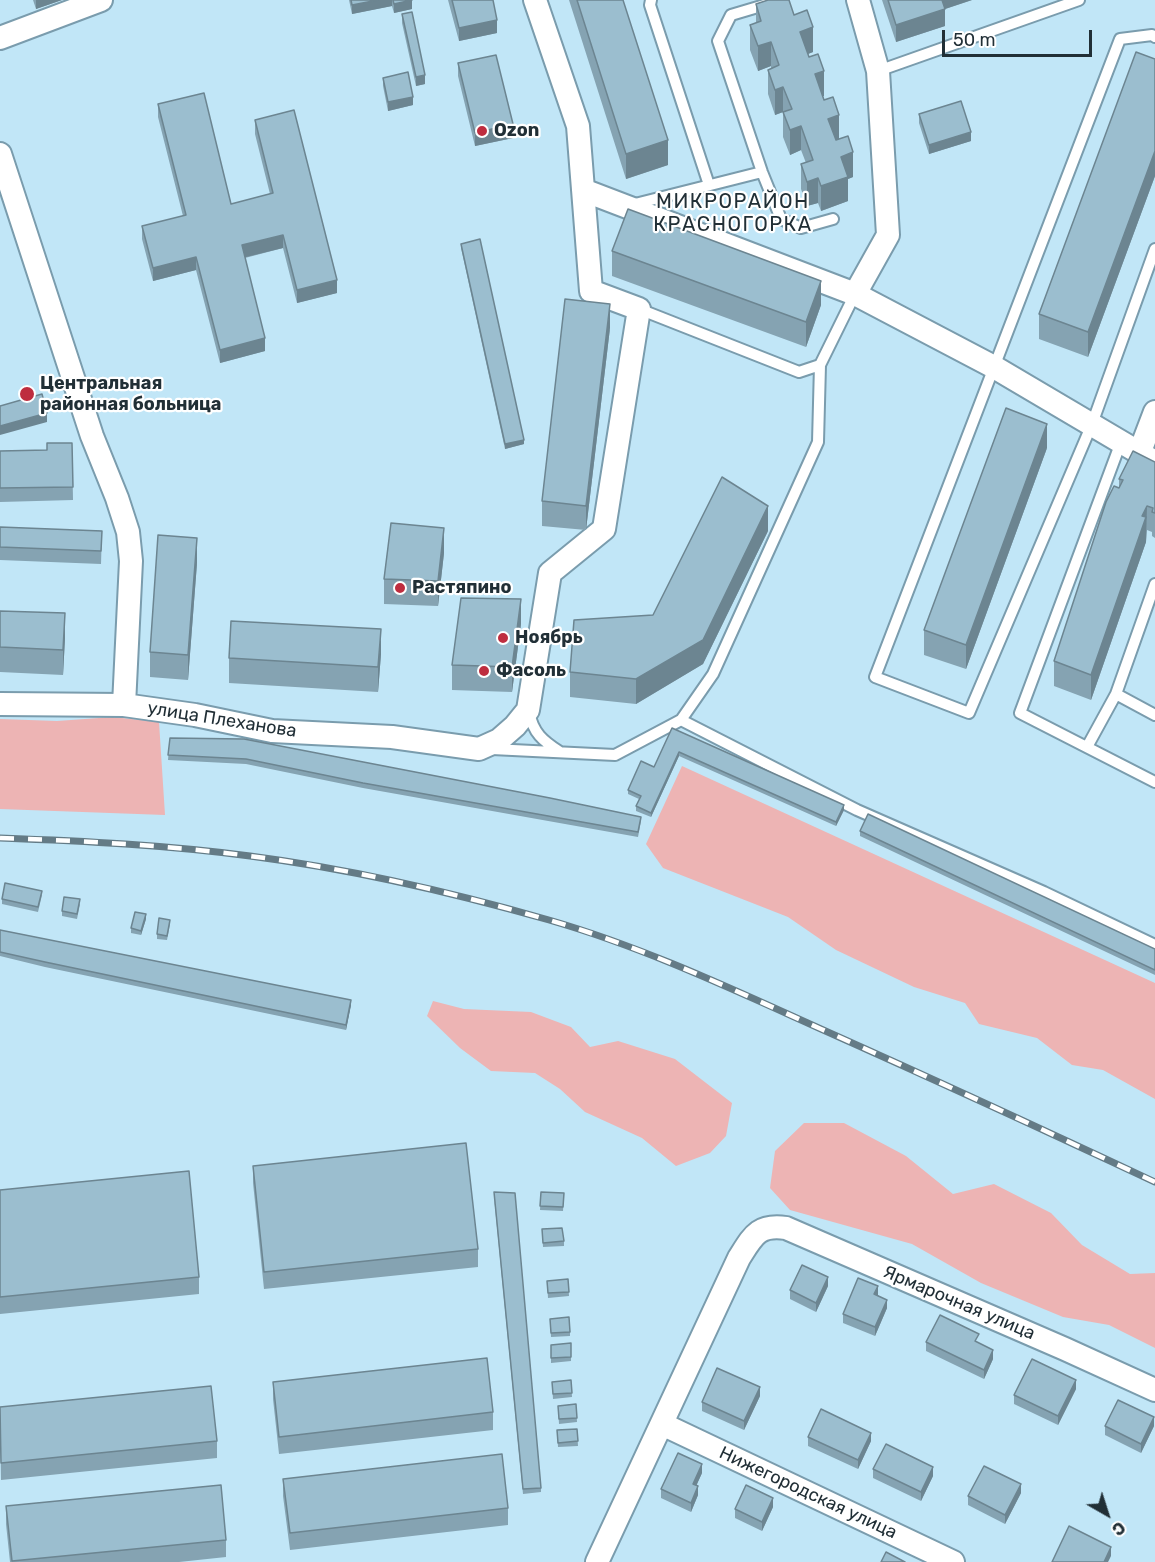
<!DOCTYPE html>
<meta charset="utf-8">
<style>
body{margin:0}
#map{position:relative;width:1155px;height:1562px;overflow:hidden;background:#c1e6f7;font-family:Rubik,sans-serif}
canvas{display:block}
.north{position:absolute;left:1077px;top:1484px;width:60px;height:60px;-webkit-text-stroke:4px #fff;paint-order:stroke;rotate:141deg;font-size:16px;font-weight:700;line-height:24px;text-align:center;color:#212f36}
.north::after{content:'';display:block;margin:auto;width:21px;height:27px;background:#212f36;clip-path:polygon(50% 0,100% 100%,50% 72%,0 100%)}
.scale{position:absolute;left:942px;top:30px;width:150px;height:27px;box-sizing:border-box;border:3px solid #212f36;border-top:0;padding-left:8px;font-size:18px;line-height:21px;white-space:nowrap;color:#212f36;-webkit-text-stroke:4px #fff;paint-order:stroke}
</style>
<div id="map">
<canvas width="1155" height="1562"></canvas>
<div class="north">С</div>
<div class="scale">50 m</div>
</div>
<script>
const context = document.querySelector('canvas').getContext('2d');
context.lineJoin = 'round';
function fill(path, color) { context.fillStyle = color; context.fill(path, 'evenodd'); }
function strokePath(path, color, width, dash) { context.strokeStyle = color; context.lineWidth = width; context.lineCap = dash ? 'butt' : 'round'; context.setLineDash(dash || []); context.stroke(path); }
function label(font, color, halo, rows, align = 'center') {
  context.font = font + ' Rubik,sans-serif'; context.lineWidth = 4.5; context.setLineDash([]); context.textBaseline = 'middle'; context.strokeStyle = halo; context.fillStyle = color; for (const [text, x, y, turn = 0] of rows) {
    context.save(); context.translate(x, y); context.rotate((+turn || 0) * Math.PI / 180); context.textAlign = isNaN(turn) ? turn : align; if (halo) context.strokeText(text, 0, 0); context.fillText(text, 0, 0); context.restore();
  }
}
fill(new Path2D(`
 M113,717L159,722L165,815L0,809V719L57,721Z
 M682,766L1155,983V1099L1103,1070L1072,1065L1037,1038L979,1024L965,1003L914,987L836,950L788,917L663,868L646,844Z
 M433,1001L464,1009L531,1012L571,1027L590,1047L618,1041L675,1059L732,1103L726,1136L710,1153L676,1166L642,1138L585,1112L560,1089L535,1073L491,1071L460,1048L427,1016Z
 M804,1123H844L906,1156L953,1194L994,1184L1051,1213L1082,1245L1130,1274L1155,1273V1348L1109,1325L1063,1317L981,1283L912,1244L790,1210L770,1188L775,1151Z`), '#edb4b4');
const lane = new Path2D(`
 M651,0L650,5L709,185
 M768,4L731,15L718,41L762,172L781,219L801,228L833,219
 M1155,37L1152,35L1120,39L875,677L969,713L1092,424L1155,249
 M878,71L1079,0
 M631,205L762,172
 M639,309L799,372L820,365L855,294
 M1121,442L1020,713L1155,782
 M1116,694L1155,584
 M529,712C533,733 543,741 560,752
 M681,720L713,674L818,442L820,365
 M1087,747L1116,694L1155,715
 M492,749L615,755L681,720L857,810L1044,892L1155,945`);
const street = new Path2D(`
 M0,38L101,0
 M0,154L92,436L117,498L128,532L131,561L124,705
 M583,190L855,294L994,367L1155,462
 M855,294L888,235L878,71L858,0
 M1139,454L1155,412
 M0,704L124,705L195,715L272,731L392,737L479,749L499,740L515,726L528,710L550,573L604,529L639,309L591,291L578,126L535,0
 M662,1424L953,1562
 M597,1562L739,1258C753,1236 758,1224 786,1228L1065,1349L1155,1390`);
strokePath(lane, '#7a9cad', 14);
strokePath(street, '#7a9cad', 26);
strokePath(lane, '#fff', 10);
strokePath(street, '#fff', 22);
const rail = new Path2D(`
 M0,838C84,841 167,845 250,856C351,869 451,892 549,920C643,947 732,989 821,1029C933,1079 1044,1130 1155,1182`);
strokePath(rail, '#647b86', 7);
strokePath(rail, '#fff', 4.5, [14]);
fill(new Path2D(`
 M33,0H62L36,9Z
 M349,0H412V9L394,13L392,6L352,14Z
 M448,0H493L497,33L459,41Z
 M569,0H623L668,165L626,179Z
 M882,0H972L945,9V26L896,42Z
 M756,4L794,15L813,52L808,54L824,96H823L853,177L848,179V201L821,211L818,203L807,206L801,189V164L806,163L801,150L790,155L783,137V112L775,115L768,94V70L771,68V66L758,71L750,50V25L756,23Z
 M402,14L425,84L416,86L402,23Z
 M1155,59V176L1088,357L1039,339V314Z
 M458,63L513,138L475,146L458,76Z
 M383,78L413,105L388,111L383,86Z
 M158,104L231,204L270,194L255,134V120L337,293L297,303L283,248L245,258L265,351L220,363L196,270L153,281L142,239V226L183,216L158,117Z
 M919,114L971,141L929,154L919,123Z
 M461,244L524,444L505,449L461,248Z
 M612,251L821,305L806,347L612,276Z
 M610,328L586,530L542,526V501Z
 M72,443L73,500L0,502V451L47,450Z
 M1047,448L966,669L924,655V630Z
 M1155,462V538L1152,536V532L1147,530L1146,542L1091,700L1054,686V661L1119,488V479Z
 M0,527L102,531L101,564L0,560Z
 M768,531L703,664L636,704L570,697V672L653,615Z
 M444,553L438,606L384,604V579Z
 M197,563L188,680L150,677V652Z
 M0,611L65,638L63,675L0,672Z
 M521,624L512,692L452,690V665Z
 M381,654L378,692L229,683V658Z
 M672,728L844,810L836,826L679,756L651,817L636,811V806L639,799L628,794V790L654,767Z
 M170,738L641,821L638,837L363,788L246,764L168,760Z
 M860,831L1155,949V975L860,836Z
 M42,895L38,912L2,904V899Z
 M80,904L77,919L62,916V911Z
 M146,919L141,935L131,933V928Z
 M170,924L167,940L157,939V934Z
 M0,930L351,1005L346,1030L45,967L0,956Z
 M253,1166L478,1249V1267L264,1289L253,1183Z
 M0,1190L199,1277V1294L0,1314Z
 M541,1192L564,1193L563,1211L540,1210Z
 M494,1197L541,1488V1492L523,1494Z
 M542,1229L564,1241V1246L543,1247Z
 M568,1279L569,1296L548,1298L547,1281Z
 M828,1286L816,1312L790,1299V1290Z
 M878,1295L887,1308L875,1336L843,1323V1314Z
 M550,1319L570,1332V1336L551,1337Z
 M926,1342L993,1359L984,1379L926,1351Z
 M571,1343V1361L551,1363V1345Z
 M571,1380L572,1397L553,1399L552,1382Z
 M273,1382L493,1412V1430L279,1454L273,1399Z
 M1076,1389L1058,1425L1014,1404V1395Z
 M760,1396L744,1430L702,1411V1402Z
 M576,1404L577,1422L559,1424L558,1406Z
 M0,1407L217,1441V1458L1,1480Z
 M1105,1426H1154L1141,1453L1105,1435Z
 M577,1429L578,1446L558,1447L557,1430Z
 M808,1437L871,1441L858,1469L808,1446Z
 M873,1469L933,1476L921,1501L873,1478Z
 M702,1473L696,1486L698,1495L691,1512L661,1498V1489Z
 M283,1479L508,1508V1525L290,1550L283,1496Z
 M1021,1493L1005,1524L968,1505V1496Z
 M6,1506L226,1540V1557L179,1562H10L6,1524Z
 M773,1507L762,1531L735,1518V1509Z`), '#85a3b2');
fill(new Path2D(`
 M36,0H62L36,9Z
 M378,0H392V6L352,14V5Z
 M412,0V9L394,13V4Z
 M940,0H972L945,9V26L896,42V25Z
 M497,20V33L459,41V28Z
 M813,27V52L800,57V32Z
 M771,42V66L758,71V46Z
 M824,71V96L815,99V74Z
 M425,75V84L416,86V77Z
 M783,87V112L775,115V90Z
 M413,97V105L388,111V102Z
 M839,115V140L828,144V119Z
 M513,124V138L475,146V133Z
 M801,126V150L790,155V130Z
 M971,132V141L929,154V145Z
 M668,140V165L626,179V154Z
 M1155,151V176L1088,357V332Z
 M853,152V177L848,179V201L821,211V186L841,157Z
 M818,178V203L807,206V182Z
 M283,235V248L242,258V245Z
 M196,257V270L153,281V268Z
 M337,280V293L297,303V290Z
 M821,281V305L806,347V322Z
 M610,304V328L586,530V506Z
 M265,338V351L220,363V350Z
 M47,413V422L0,435V426Z
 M1047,424V448L966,669V645Z
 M524,440V444L505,449V444Z
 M768,506V531L703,664L636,704V679Z
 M1147,506L1146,542L1091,700V675L1142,516Z
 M444,528V553L438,606V581Z
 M197,538V563L188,680V655Z
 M521,599V624L512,692V667Z
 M65,613V638L63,675V650Z
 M381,629V654L378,692V667Z
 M679,752V756L651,817V813Z
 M844,805V810L836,826V822Z
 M146,914V919L141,935V931Z
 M351,1000V1005L346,1030V1025Z
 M828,1277V1286L816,1312V1303Z
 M878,1286V1295L874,1303V1294Z
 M887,1300V1308L875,1336V1327Z
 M993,1350V1359L984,1379V1370Z
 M1076,1380V1389L1058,1425V1416Z
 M760,1387V1396L744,1430V1421Z
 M1154,1417V1426L1141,1453V1444Z
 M871,1433V1441L858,1469V1460Z
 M702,1464V1473L693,1493V1484Z
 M933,1467V1476L921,1501V1492Z
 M1021,1484V1493L1005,1524V1515Z
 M698,1486V1495L691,1512V1503Z
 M773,1498V1507L762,1531V1522Z
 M1111,1547V1556L1108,1562H1104Z`), '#6c8591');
const building = new Path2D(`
 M351,0H378L352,5Z
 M393,0H412L394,4Z
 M452,0H493L497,20L459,28Z
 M577,0H623L668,140L626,154Z
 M768,0H789L794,15L807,10L813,27L800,32L809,57L818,54L824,71L815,74L824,100L833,97L839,115L828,119L836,140L848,136L853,152L841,157L848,177L821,186L818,178L807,182L801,164L813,160L801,126L790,130L783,112L792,109L783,87L775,90L768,70L779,65L771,42L758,46L750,25L761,21L756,4Z
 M888,0H942L945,9L896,25Z
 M412,12L425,75L416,77L402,14Z
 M1136,52L1155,59V151L1088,332L1039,314Z
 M496,55L513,124L475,133L458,63Z
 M408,72L413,97L388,102L383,78Z
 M204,93L231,204L273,193L255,120L294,110L337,280L297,290L283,235L242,245L265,338L220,350L196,257L153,268L142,226L186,215L158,104Z
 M961,101L971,132L929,145L919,114Z
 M628,209L821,281L806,322L612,251Z
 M480,239L524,440L505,444L461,244Z
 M565,299L610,304L586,506L542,501Z
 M42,394L47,413L0,426V406Z
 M1006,408L1047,424L966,645L924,630Z
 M47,443H72L73,487L0,488V451L47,450Z
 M1133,451L1155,462V513L1152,512L1153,508L1147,506L1142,516L1146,517L1091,675L1054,661L1106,502L1114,486L1119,488L1123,480L1119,479Z
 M722,477L768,506L703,640L636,679L570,672L574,620L653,615Z
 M391,523L444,528L438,581L384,579Z
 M0,527L102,531L101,551L0,547Z
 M158,535L197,538L188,655L150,652Z
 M461,598L521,599L512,667L452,665Z
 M0,611L65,613L63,650L0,647Z
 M231,621L381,629L378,667L229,658Z
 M672,728L844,805L836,822L679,752L651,813L636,806L641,796L628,790L641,761L654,767Z
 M170,738L244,739L550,798L641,817L638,832L363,783L246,759L168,755Z
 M868,814L1155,949V970L860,831Z
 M5,883L42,891L38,907L2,899Z
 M64,897L80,899L77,914L62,911Z
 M135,912L146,914L141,931L131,928Z
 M159,918L170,920L167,936L157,934Z
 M0,930L351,1000L346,1025L45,962L0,952Z
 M466,1143L478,1249L264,1272L253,1166Z
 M189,1171L199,1277L0,1297V1190Z
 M494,1192L515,1193L541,1488L523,1489Z
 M541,1192L564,1193L563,1207L540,1206Z
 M562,1228L564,1241L543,1243L542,1229Z
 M802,1265L828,1277L816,1303L790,1290Z
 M858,1278L878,1286L874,1294L887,1300L875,1327L843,1314Z
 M568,1279L569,1292L548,1293L547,1281Z
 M940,1315L979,1334L975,1341L993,1350L984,1370L926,1342Z
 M569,1317L570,1332L551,1333L550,1319Z
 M571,1343V1357L551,1358V1345Z
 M487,1358L493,1412L279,1437L273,1382Z
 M1032,1359L1076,1380L1058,1416L1014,1395Z
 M717,1368L760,1387L744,1421L702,1402Z
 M571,1380L572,1393L553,1394L552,1382Z
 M211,1386L217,1441L1,1463L0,1407Z
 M1118,1400L1154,1417L1141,1444L1105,1426Z
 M576,1404L577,1418L559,1419L558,1406Z
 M821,1409L871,1433L858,1460L808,1437Z
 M577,1429L578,1441L558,1443L557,1430Z
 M886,1444L933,1467L921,1492L873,1469Z
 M678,1453L702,1464L693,1484L698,1486L691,1503L661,1489Z
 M502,1454L508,1508L290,1533L283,1479Z
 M984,1466L1021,1484L1005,1515L968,1496Z
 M221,1485L226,1540L12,1561L6,1506Z
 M746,1485L773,1498L762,1522L735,1509Z
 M1069,1526L1111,1547L1104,1562H1052Z
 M886,1552L905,1562H881Z`);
fill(building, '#9bbecf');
strokePath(building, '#6c8591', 1.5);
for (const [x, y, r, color] of [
 [482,131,6,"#be2d3f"],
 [27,394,8,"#be2d3f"],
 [400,588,6,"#be2d3f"],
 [503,638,6,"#be2d3f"],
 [484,671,6,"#be2d3f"]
]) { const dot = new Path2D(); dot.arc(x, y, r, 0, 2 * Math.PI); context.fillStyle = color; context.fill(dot); strokePath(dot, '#fff', 2); }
label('bold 18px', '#212f36', '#fff', [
 ["Ozon",494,131],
 ["Центральная",40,384],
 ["районная больница",40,405],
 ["Растяпино",412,588],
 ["Ноябрь",515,638],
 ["Фасоль",496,671]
], 'left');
label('18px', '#212f36', '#fff', [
 ["улица Плеханова",222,720,9],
 ["Ярмарочная улица",959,1303,23],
 ["Нижегородская улица",808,1493,25]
]);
context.letterSpacing = '1.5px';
label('20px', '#212f36', '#fff', [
 ["МИКРОРАЙОН",733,202],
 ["КРАСНОГОРКА",733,225]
]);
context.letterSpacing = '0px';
</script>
